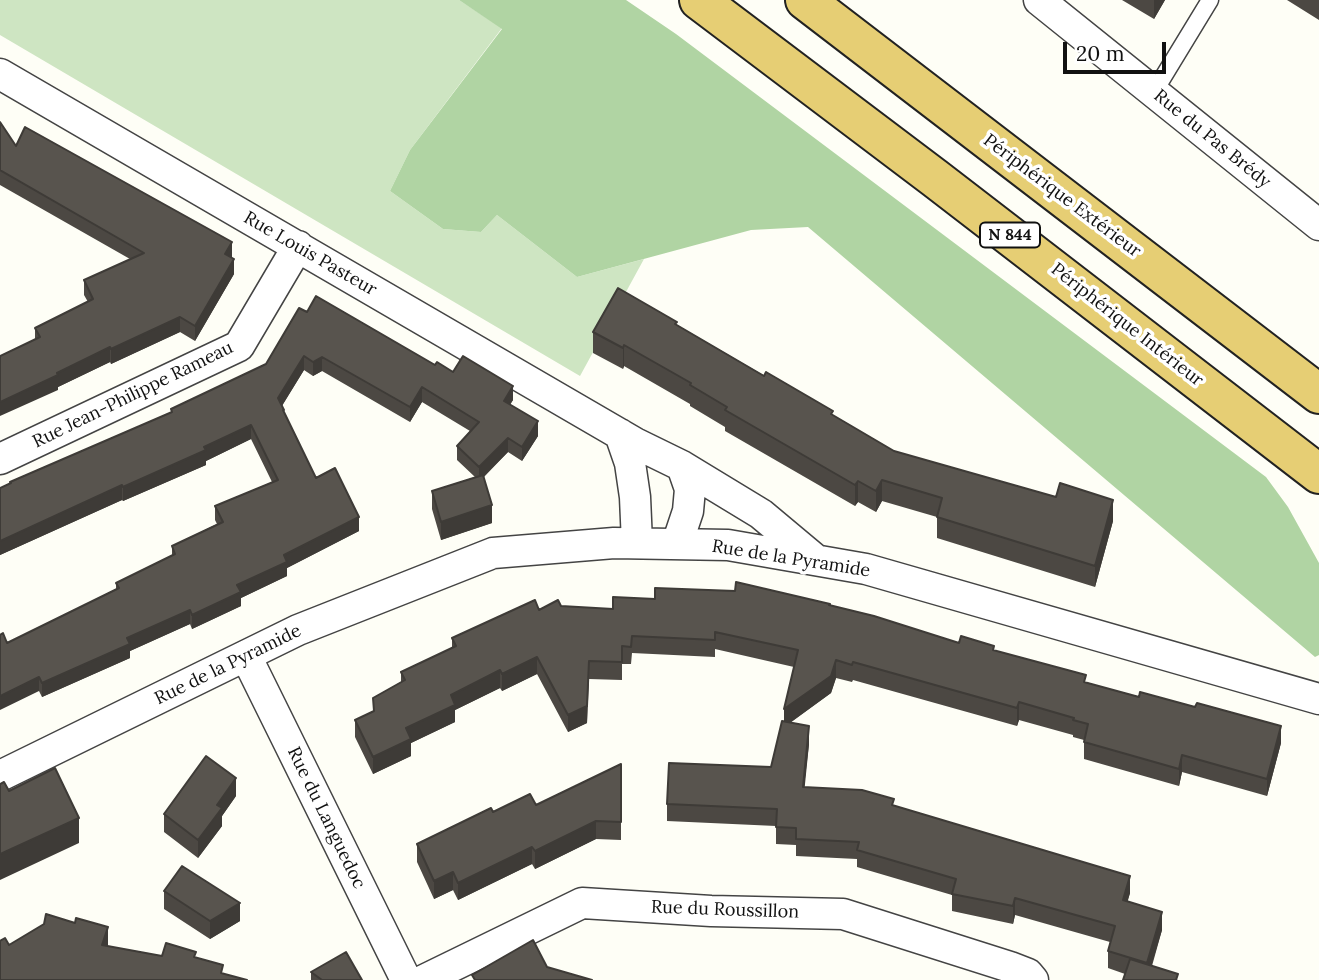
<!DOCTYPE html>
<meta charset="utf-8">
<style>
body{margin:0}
#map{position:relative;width:1319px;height:980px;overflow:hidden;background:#fefef6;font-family:Lora,serif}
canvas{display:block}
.scale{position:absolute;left:1063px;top:42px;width:103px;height:32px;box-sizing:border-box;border:4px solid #111;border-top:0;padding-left:9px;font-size:21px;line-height:24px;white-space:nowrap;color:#111;-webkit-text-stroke:5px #fff;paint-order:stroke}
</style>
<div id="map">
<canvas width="1319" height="980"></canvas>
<div class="scale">20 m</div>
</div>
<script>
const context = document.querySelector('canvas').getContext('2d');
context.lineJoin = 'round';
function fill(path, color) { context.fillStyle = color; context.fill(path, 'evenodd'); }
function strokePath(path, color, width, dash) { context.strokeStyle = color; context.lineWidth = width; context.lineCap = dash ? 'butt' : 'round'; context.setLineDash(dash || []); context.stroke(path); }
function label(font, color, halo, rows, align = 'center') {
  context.font = font + ' Lora,serif'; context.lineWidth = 7; context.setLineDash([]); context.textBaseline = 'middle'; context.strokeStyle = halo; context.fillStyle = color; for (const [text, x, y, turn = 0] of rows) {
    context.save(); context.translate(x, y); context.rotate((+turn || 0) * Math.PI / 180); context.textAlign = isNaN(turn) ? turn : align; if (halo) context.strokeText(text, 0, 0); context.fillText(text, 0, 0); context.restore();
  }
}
fill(new Path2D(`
 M0,0H459L502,28L410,150L390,191L443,229L481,232L497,215L577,277L644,259L580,376L0,35Z`), '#cee5c2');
fill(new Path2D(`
 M459,0H626L676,34L1266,477L1288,507L1319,563V655L1315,657L808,227L751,230L577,277L497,215L481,232L443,229L390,191L410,150L502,29Z`), '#b0d4a3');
const service = new Path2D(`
 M1154,92L1210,0`);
const minor = new Path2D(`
 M1039,0L1319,225
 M0,74L635,443L682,466L761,514L816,560
 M620,434L630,463L635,497L637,543
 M0,459L239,346L298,246
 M677,544L688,511L690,489L682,466
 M246,656L406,980
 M0,776L298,630L493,553L614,543L728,545L866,569L1319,699
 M424,980L582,903L711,911L843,914L1010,967L1028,974L1033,980`);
const trunk = new Path2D(`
 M699,0L936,179L1319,474
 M805,0L1319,394`);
strokePath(service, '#444', 19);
strokePath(minor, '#444', 33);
strokePath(trunk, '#222', 42);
strokePath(service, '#fff', 16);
strokePath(minor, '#fff', 30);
strokePath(trunk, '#e6ce74', 38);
fill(new Path2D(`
 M1122,0H1165L1154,19Z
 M1287,0H1319V20Z
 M0,122L16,146L232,257L234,274L195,341L180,332L111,364L110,362L58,387V390L35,340V328L88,302L84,295V280L130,259L0,185Z
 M299,308L453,372L513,400L510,404L538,436L522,461L508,452L484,477L492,523L441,540L432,509V491L475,477L457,460V446L470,431L422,402L410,422L322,371L313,376L304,370L282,406L284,413L316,478L359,531L287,568V576L241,598V606L192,629L190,624L130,651V658L42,697L39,691L7,643L116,589V583L172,556V546L217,524L215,520V506L272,482L251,439L206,461V465L123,501L122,500L0,555V488L171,412V409L266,364Z
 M677,325L894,451L1113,521L1095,587L937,538V517L882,501L876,512L858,502L855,506L725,431V427L690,406V404L624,366L623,369L593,353V332Z
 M830,605L959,643L994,650L1086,682L1281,743L1267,796L1182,772L1179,786L1084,759V740L1073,737V735L1019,720L1017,726L853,680L852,682L836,678L831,693L790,723L809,744L804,787L894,805L1130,893L1127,902L1162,930L1152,966L1178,980L1125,974L1108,968V951L1110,942L1015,915L1013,924L952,911V895L857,867V859L796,856V845L776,844V826L667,821V804L771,767L784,721L794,667L715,649V657L632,653L631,664H622V680L589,679L587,723L568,732L537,674L502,691L500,688L455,710V722L411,743V756L373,774L355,737V720L373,711V698L401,682V672L452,648V638L539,610L561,606L613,609Z
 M621,764V840L596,839L535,869L532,864L458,900L453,890L434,899L417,862V844L493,812L536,805Z
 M236,796L222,816V826L198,858L164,832V814Z
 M164,891L240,921L210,939L164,909Z
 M311,972L362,980H311Z`), '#4c4843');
fill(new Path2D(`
 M1154,0H1165L1154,19Z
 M232,242V257L225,269V254Z
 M234,259V274L195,341V326Z
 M180,317V332L111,364V349Z
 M624,345V366L623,369V348Z
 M110,347V362L58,387V390L0,416V402Z
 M304,356V370L278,412V398Z
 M322,357V371L313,376V362Z
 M513,386V400L504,415V401Z
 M422,387V402L410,422V407Z
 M538,421V436L522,461V447Z
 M251,425V439L206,461V465L123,501V487Z
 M508,438V452L479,481V467Z
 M882,480V501L876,512V491Z
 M858,481V502L855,506V485Z
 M122,485V500L0,555V541Z
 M1113,500V521L1095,587V566Z
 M492,505V523L441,540V522Z
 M359,517V531L287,568V576L241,598V606L192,629V615L284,555Z
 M190,610V624L130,651V658L42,697V683L127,638Z
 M537,657V674L502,691V674Z
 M836,660V678L831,693L784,727V709Z
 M589,661L587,723L568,732V715Z
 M500,670V688L455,710V722L411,743V756L373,774V757L406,728L451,695Z
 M39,677V691L0,710V696Z
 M1019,702V720L1017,726V708Z
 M809,726V744L803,804V787Z
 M1281,726V743L1267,796V779Z
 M1182,755V772L1179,786V769Z
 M236,778V796L222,816V826L198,858V840L217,805Z
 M79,818V843L0,880V854Z
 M596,821V839L535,869V851Z
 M532,847V864L458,900V883Z
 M453,872V890L434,899V881Z
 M1130,876V893L1123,918V900Z
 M1015,898V915L1013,924V906Z
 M240,903V921L210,939V921Z
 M1162,912V930L1147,980V963Z
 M108,927V958L102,945Z`), '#3e3b37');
const building = new Path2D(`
 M0,122L16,146L25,127L232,242L225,254L234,259L195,326L180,317L111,349L110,347L57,373L58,375L0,402V356L40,337L35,328L93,299L84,280L144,253L0,170Z
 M618,288L677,322L675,324L764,376L766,372L833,411L831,414L894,451L1056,497L1060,483L1113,500L1095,566L937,517L942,498L882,480L876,491L858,481L855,485L725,410L727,407L690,385L691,383L624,345L623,348L593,332Z
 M316,296L435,365L437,362L453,372L463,356L513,386L504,401L538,421L522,447L508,438L479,467L457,446L479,422L422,387L410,407L322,357L313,362L304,356L278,398L284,410H283L316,478L335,468L359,517L284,555L287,562L237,585L241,592L192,615L190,610L127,638L130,644L42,683L39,677L0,696V635L3,633L7,643L119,588L116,583L175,554L172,546L223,522L215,506L278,480L251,425L204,447L206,450L123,487L122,485L0,541V488L11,483L10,482L172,412L171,409L266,364L299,308L307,312Z
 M483,475L492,505L441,522L432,491Z
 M736,582L830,604L829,605L874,616L959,643L961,636L994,646L993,650L1086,675L1084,682L1139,697L1140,692L1195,707L1197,703L1281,726L1267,779L1182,755L1179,769L1084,742L1088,724L1073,720L1074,718L1019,702L1017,708L853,662L852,665L836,660L831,676L784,709L798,650L715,632V640L632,636L631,647L622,646V662L589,661L587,706L568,715L537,657L502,674L500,670L451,695L455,705L406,728L411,739L373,757L355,720L374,711L373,698L405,680L401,672L456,646L452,638L535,600L539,610L558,600L561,606L613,609V597L655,599V588L735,591Z
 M782,721L809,726L803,787L862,790L894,799L892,805L1130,876L1123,900L1162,912L1147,963L1108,951L1115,926L1015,898L1013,906L952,894L956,879L857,850L859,842L796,839V828L776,827L777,809L667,804L669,763L771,767Z
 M206,756L236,778L217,805L222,808L198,840L164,814Z
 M621,764V822L596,821L535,851L532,847L458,883L453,872L434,881L417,844L491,808L493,812L530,794L536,805Z
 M55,768L79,818L0,854V784L4,782L9,791Z
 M182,866L240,903L210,921L164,891Z
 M46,914L75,923L76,918L108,927L102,945L162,956L166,943L196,952L194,957L223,965L221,973L247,980H0V941L5,938L9,945L44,924Z
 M533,940L547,967L592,980H475L472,975Z
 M346,952L362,980H322L311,972Z
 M1130,959L1178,974L1176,980H1123Z`);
fill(building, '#58544e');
strokePath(building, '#3e3b37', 2);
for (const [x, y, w] of [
 [1010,235,60]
]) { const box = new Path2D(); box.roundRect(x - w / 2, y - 12.5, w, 25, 5); context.fillStyle = '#fff'; context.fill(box); strokePath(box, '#111', 2); }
label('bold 16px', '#111', null, [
 ["N 844",1010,235]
]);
label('18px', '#111', '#fff', [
 ["Rue du Pas Brédy",1212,139,39],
 ["Périphérique Extérieur",1062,196,37],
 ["Rue Louis Pasteur",310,254,30],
 ["Périphérique Intérieur",1127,325,38],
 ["Rue Jean-Philippe Rameau",133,395,-26],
 ["Rue de la Pyramide",791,559,9],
 ["Rue de la Pyramide",228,665,-26],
 ["Rue du Languedoc",326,818,64],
 ["Rue du Roussillon",725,910,2]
]);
</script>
